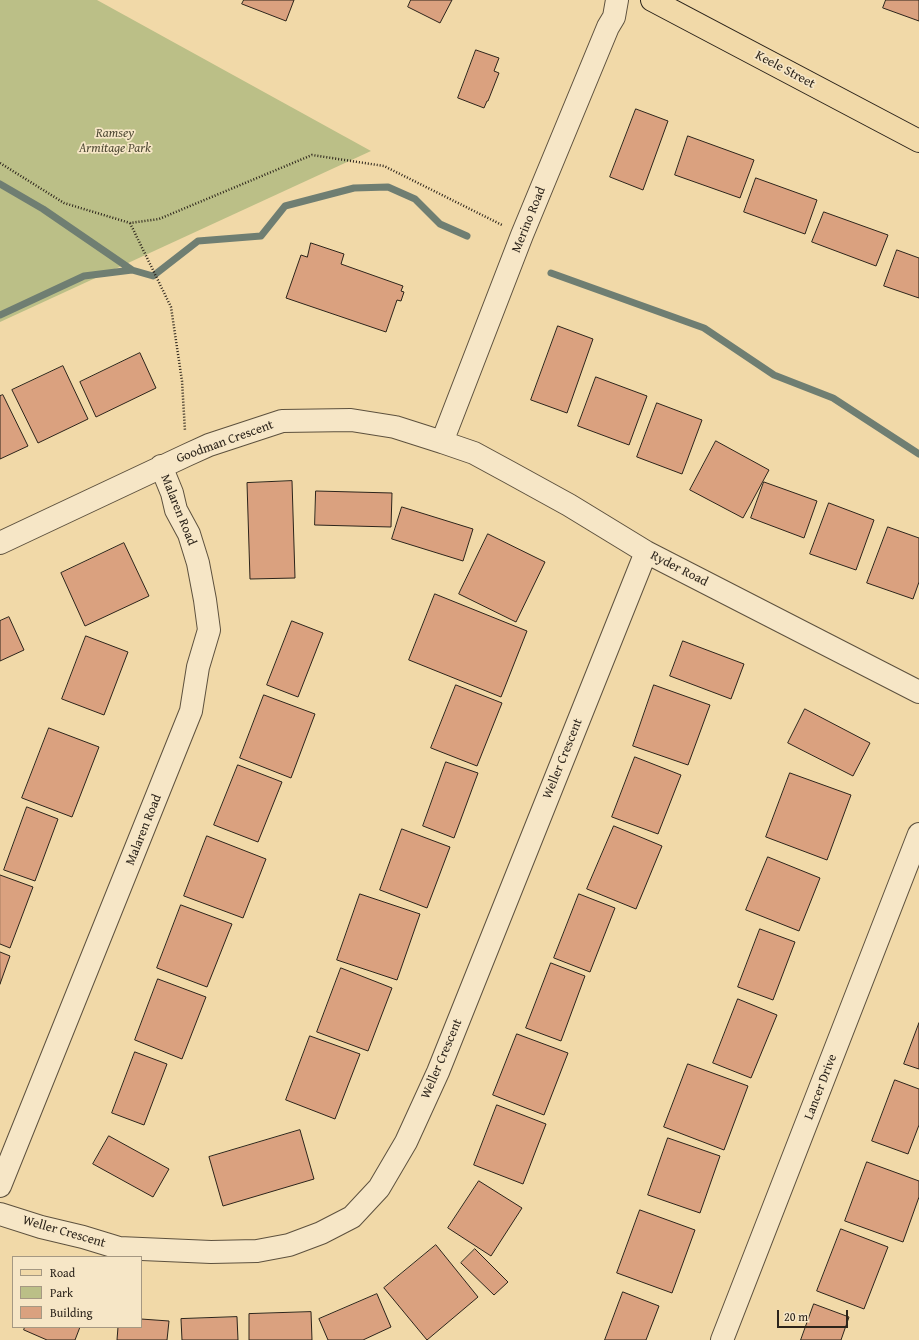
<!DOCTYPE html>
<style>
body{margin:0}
#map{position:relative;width:919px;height:1340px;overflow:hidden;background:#f1d9a8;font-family:"Gentium Book Plus",serif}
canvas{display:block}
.legend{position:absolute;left:12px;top:1256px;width:130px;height:72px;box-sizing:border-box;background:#f6e6c6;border:1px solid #a59882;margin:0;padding:5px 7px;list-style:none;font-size:12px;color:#2c241b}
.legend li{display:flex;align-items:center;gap:8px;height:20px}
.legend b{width:20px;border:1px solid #a59882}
.scale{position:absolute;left:777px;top:1310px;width:71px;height:18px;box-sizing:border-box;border:2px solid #2c241b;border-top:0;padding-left:5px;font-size:12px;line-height:14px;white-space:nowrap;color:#2c241b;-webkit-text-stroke:3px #f6e6c6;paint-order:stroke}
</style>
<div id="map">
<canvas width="919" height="1340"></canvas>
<ul class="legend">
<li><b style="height:5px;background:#f1d9a8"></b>Road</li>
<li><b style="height:11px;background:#bbbf87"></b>Park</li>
<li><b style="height:11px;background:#daa17f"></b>Building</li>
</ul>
<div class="scale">20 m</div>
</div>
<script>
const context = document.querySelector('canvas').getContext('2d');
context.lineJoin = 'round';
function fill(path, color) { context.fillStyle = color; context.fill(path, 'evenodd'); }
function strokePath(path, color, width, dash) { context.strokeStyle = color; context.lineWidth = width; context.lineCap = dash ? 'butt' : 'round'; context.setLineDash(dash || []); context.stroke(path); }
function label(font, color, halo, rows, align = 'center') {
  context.font = font + ' "Gentium Book Plus",serif'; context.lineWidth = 3.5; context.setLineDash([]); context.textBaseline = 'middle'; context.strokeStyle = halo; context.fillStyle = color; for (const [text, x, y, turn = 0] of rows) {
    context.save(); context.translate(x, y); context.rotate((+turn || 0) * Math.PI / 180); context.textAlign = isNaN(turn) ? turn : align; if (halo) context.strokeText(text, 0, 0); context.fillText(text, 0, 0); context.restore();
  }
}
fill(new Path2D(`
 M0,0H97L371,151L0,322Z`), '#bbbf87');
strokePath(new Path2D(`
 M0,184L43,209L132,270L153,276L198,241L261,236L285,206L354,188L388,187L415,199L440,224L467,236
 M551,273L704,328L774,375L833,398L919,454
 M0,315L84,276L132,270`), '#6f7e72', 7);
const building = new Path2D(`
 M244,0H294L286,21L242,4Z
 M411,0H452L440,23L408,7Z
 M886,0H919V21L883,8Z
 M476,50L499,58L494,71L499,73L488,101H487L484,108L458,98Z
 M636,109L668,121L643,190L610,177Z
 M688,136L754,160L740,198L675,175Z
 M756,178L817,200L805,234L744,212Z
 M824,212L888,235L876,266L812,242Z
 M311,243L344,254L341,264L403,286L401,291L404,292L401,301L397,300L386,332L286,298L301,255L307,257Z
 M897,250L919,258V298L884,286Z
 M558,326L593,339L567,413L531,400Z
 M140,353L156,388L96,417L80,382Z
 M63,366L88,419L38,443L12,390Z
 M596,377L647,396L629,445L578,426Z
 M3,395L28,446L0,459V396Z
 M657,403L702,420L682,474L637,457Z
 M716,441L769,470L743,518L690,490Z
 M292,481L295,578L250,579L247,483Z
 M764,482L817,501L804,538L751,518Z
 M316,491L392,493L391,527L315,525Z
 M829,503L874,520L856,570L810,554Z
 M402,507L473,529L463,561L392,539Z
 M888,527L919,538V582L913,599L867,583Z
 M488,534L545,562L516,622L459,594Z
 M124,543L149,596L85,626L61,573Z
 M435,594L527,631L501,697L409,660Z
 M9,617L24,650L0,661V621Z
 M292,621L323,633L298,697L267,685Z
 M86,636L128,652L104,715L62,699Z
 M683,641L744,664L731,699L670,676Z
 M456,685L502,703L477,766L431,748Z
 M654,685L710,705L688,765L633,746Z
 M264,695L315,714L291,778L240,758Z
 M805,709L870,743L853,776L788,743Z
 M49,728L99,747L72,817L22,798Z
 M635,757L681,775L658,834L612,817Z
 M446,762L478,773L454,838L423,826Z
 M238,765L282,782L258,842L214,825Z
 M790,773L851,795L827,860L766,837Z
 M27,807L58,819L35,881L4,870Z
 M614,826L662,846L636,909L587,889Z
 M402,829L450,847L427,908L380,890Z
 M207,836L266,859L243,918L184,896Z
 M768,857L820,878L799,931L746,910Z
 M0,875L33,887L10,948L0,944Z
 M360,894L420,914L397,980L337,960Z
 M579,894L615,908L590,972L554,958Z
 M181,905L232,924L207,987L157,968Z
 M760,929L795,942L773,1000L738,987Z
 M0,952L10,956L0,984Z
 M551,963L585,976L561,1041L526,1028Z
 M341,968L392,988L368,1051L317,1032Z
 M158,979L206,997L182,1059L135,1040Z
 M738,999L777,1015L751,1078L713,1063Z
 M919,1023V1069L904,1064Z
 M517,1034L568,1053L544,1115L493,1095Z
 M310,1036L360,1054L335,1119L286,1100Z
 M135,1052L167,1064L144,1125L112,1113Z
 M688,1064L748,1086L724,1150L664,1127Z
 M895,1080L919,1089V1125L908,1154L872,1141Z
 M497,1105L546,1124L523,1184L474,1165Z
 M300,1130L314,1179L223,1206L209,1157Z
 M109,1136L169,1169L153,1197L93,1164Z
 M668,1138L720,1156L700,1213L648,1195Z
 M867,1162L919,1181V1197L903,1242L845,1221Z
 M479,1181L522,1208L491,1256L448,1228Z
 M640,1210L695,1230L672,1293L617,1273Z
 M841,1229L888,1247L864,1309L817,1291Z
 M436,1245L478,1297L427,1340L384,1288Z
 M475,1249L508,1282L494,1295L461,1263Z
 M623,1292L659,1306L646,1340H605Z
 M377,1294L391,1327L363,1340H328L319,1319Z
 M814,1304L849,1317L841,1340H801Z
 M311,1312L312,1340H249V1314Z
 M237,1317L238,1340H182L181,1319Z
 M141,1319L169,1321L167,1340H117L118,1327H141Z
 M25,1327H80L75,1340H47L24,1330Z`);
fill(building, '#daa17f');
strokePath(building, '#2c241b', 1);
const minor = new Path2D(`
 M442,442L522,235L608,27L614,17L617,0
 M0,543L187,455L209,445L282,421L351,420L395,427L442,442L474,453L509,472L569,505L646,552L919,692
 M0,1186L191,711L198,667L209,630L205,600L198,563L189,534L176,510L172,493L161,466
 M0,1214L41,1227L83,1237L119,1248L211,1252L257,1251L289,1245L321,1233L352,1217L379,1188L406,1142L438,1072L646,552
 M722,1340L919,834`);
const major = new Path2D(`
 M652,0L919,141`);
strokePath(minor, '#5d513e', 24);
strokePath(major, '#2c241b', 24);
strokePath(new Path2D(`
 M0,163L64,203L130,223L159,219L312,155L384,166L502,225
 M130,223L171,307L182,381L185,431`), '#2c241b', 2.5, [1, 2]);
strokePath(minor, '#f6e6c6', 22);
strokePath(major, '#f1d9a8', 22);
label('13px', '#2c241b', '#f6e6c6', [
 ["Keele Street",785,70,28],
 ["Merino Road",529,220,-68],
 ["Goodman Crescent",225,442,-20],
 ["Malaren Road",178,510,68],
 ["Ryder Road",679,569,27],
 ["Weller Crescent",563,759,-68],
 ["Malaren Road",144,830,-68],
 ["Weller Crescent",442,1059,-67],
 ["Lancer Drive",821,1087,-69],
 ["Weller Crescent",64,1232,16]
]);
label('italic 13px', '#504b36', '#f6e6c6', [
 ["Ramsey",115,134],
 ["Armitage Park",115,149]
]);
</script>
